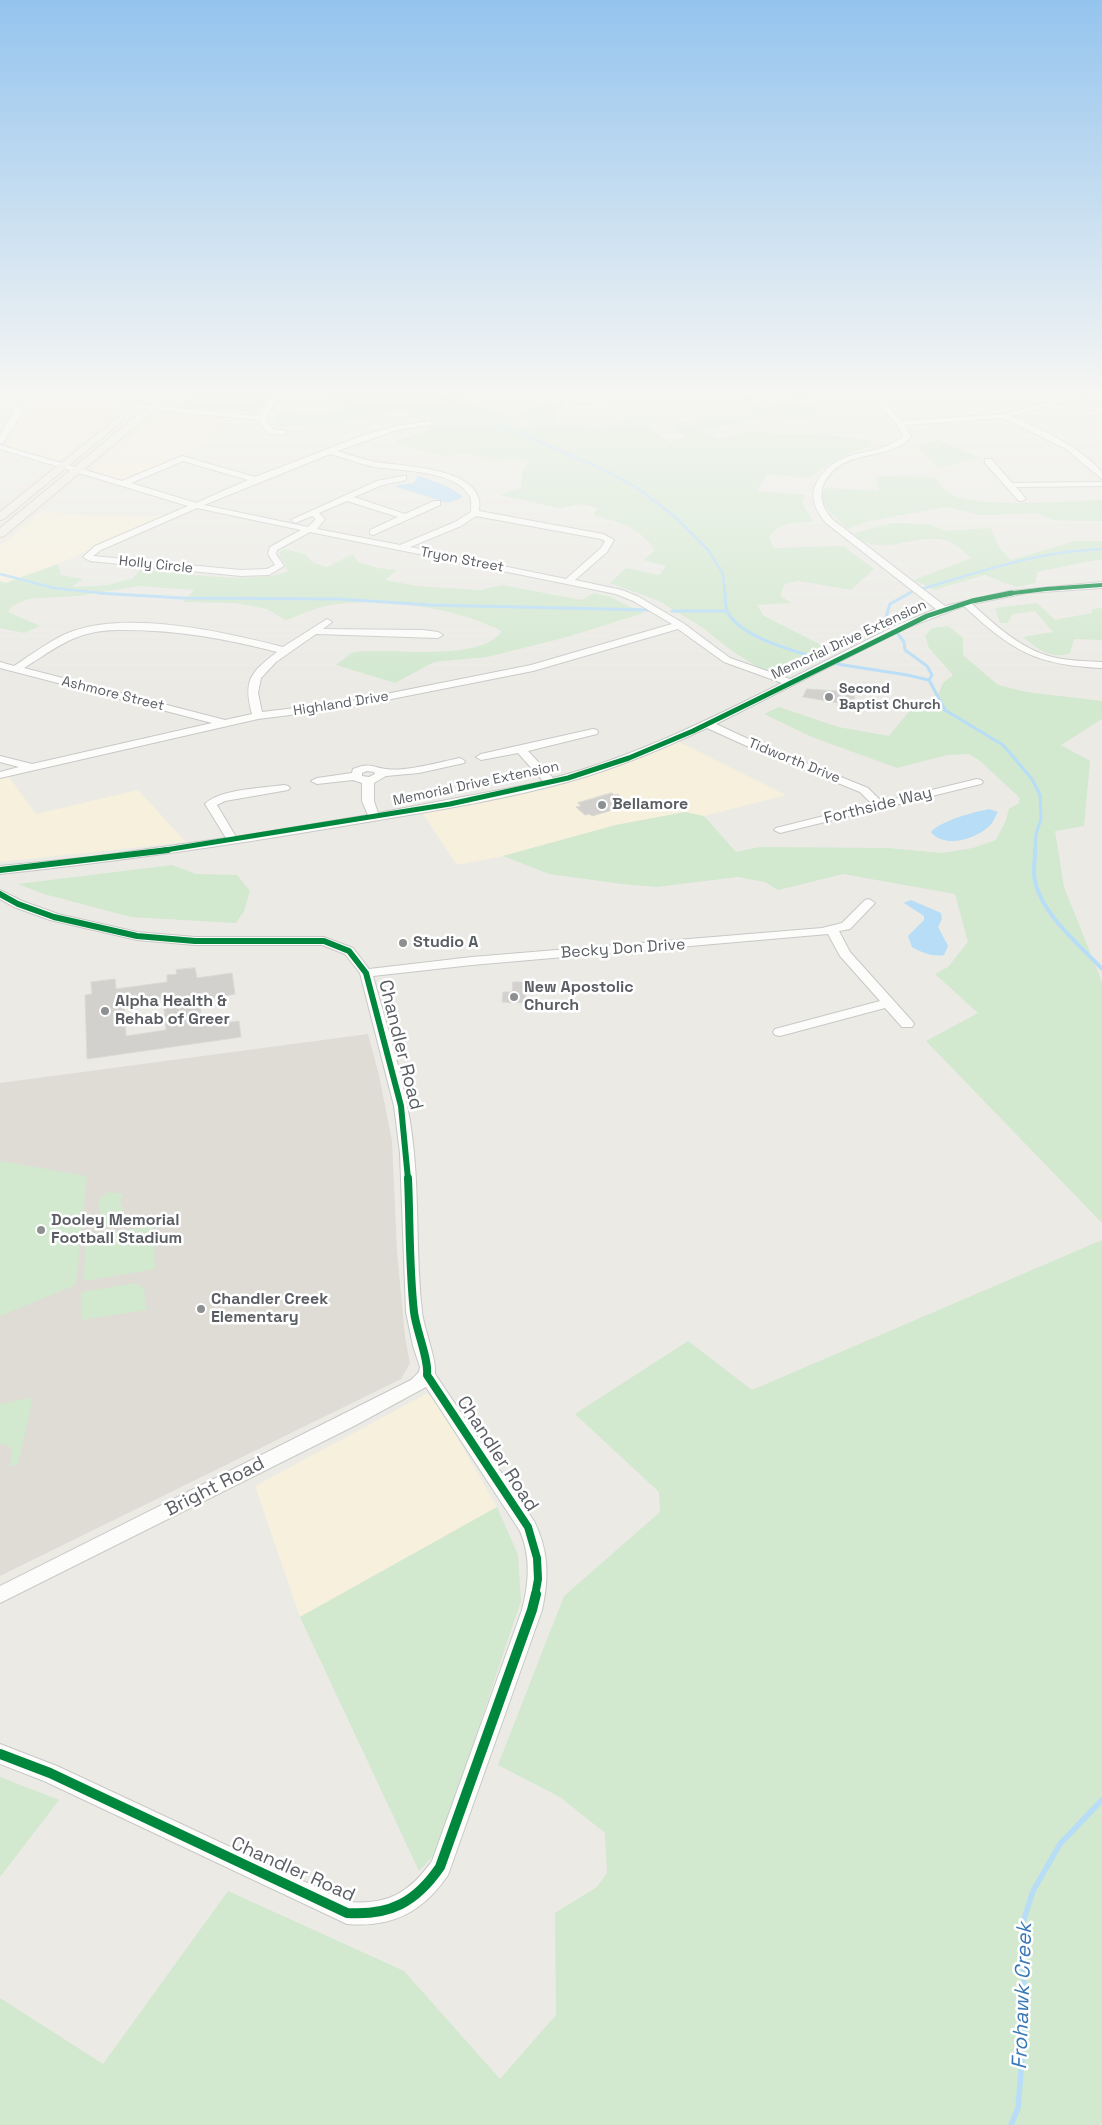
<!DOCTYPE html>
<style>
body{margin:0}
canvas{display:block;background:#ebeae5}
</style>
<canvas width="1102" height="2125"></canvas>
<script>
const context = document.querySelector('canvas').getContext('2d');
context.lineJoin = 'round';
function fill(path, color) { context.fillStyle = color; context.fill(path, 'evenodd'); }
function strokePath(path, color, width, dash) { context.strokeStyle = color; context.lineWidth = width; context.lineCap = dash ? 'butt' : 'round'; context.setLineDash(dash || []); context.stroke(path); }
function label(font, color, halo, rows, align = 'center') {
  context.font = font + ' "Space Grotesk",sans-serif'; context.lineWidth = 5; context.setLineDash([]); context.textBaseline = 'middle'; context.strokeStyle = halo; context.fillStyle = color; for (const [text, x, y, turn = 0] of rows) {
    context.save(); context.translate(x, y); context.rotate((+turn || 0) * Math.PI / 180); context.textAlign = isNaN(turn) ? turn : align; if (halo) context.strokeText(text, 0, 0); context.fillText(text, 0, 0); context.restore();
  }
}
fill(new Path2D(`
 M0,391H140L61,459L55,460L5,445L15,424L28,408V404L0,396Z
 M185,391H196L176,407L230,411L208,443L124,481L91,470Z
 M42,511L78,515L164,516L58,564L5,583L0,581V546Z
 M677,741L786,795L704,816L685,812L616,825L503,856L457,865L422,812L538,790L570,781Z
 M9,777L36,814L138,790L186,842L0,862V779Z
 M426,1394L433,1396L497,1507L300,1617L255,1486Z`), '#f6f0dd');
fill(new Path2D(`
 M368,1034L379,1075L392,1141L397,1251L405,1337L410,1363L401,1379L0,1576V1083Z`), '#dfdcd5');
fill(new Path2D(`
 M196,391H285L266,402L258,412L175,407Z
 M304,391H422L435,394L443,391H476L460,399L510,416L501,421L524,429L537,425L519,415L544,401L566,405L555,414L558,423L599,428L634,416L652,415L646,425L670,442L685,436L673,428L675,423L706,419H732L754,413L739,396L749,395L758,406L768,408L802,391L812,394L798,403L818,408L814,416L796,419L774,414L702,431L719,439L745,432L829,435L873,441L871,446C848,454 829,461 810,478L767,474L757,491L805,495L802,503L813,521C797,523 777,522 769,538L774,548L843,546L874,569L851,590L799,581L785,584L780,595L791,603L757,605L764,616L833,651L785,677L754,665L728,648L702,627L659,601L610,583L626,568L659,575L666,566L644,560L655,550C637,526 622,523 594,515L597,508L581,504L559,508L500,495L521,488L522,472L529,462L518,458L492,459L466,454L441,456L394,442L432,429L411,414L402,410L337,423L277,427L274,422L278,411C298,414 329,417 347,407L326,402V394Z
 M1059,391H1102V396L1086,400Z
 M938,440L980,458L939,468L918,447L925,443Z
 M876,476L936,477C940,484 944,490 951,494C977,509 1069,501 1102,500V521L1053,520L1037,513L980,515L947,507L869,521L848,529L828,510L821,499L825,488L879,491Z
 M893,523L928,524L946,531L991,528L998,546L1011,560L1075,541H1102V560H1096L1037,572L1036,583L1016,587L985,575L934,590L914,580L971,558C964,552 958,545 950,542C920,529 877,562 854,533Z
 M284,549L305,554L314,563L327,567L353,554L358,562L378,568L397,570L385,580L417,586L480,590L502,585L582,600L594,593L610,597L643,613L567,637L487,657L434,662L395,683L336,665C341,661 347,656 352,653C358,650 368,652 375,651C406,650 483,660 502,631C457,608 387,598 337,604C320,606 302,614 286,620L267,609L235,603L183,602L194,590L139,586L78,596L28,599L12,606L8,612L40,626L24,633L0,628V581L5,583L58,564L61,575L83,579L72,587L108,585L133,578L140,569C177,573 256,585 288,571L279,553Z
 M1037,603L1055,620L1092,613V609L1102,608V640L1074,639L1070,653C1050,660 1038,649 1023,637L1053,632L1035,611L1013,614L1007,623H1000L995,608Z
 M948,626L963,638V655L998,685L1026,692L1102,701V719L1061,745L1090,761L1084,826L1055,831L1064,887L1102,982V1223L926,1041L978,1013L935,974L948,967L968,942L955,894L843,874L778,890L765,882L738,877L656,887L622,884L549,874L503,856L616,825L685,812L704,816L736,852L760,847L887,848L942,853L973,848L996,840L1006,820L1009,809L1019,803L1020,798L979,760L969,754L947,755L897,768L812,737L764,714L779,707L838,727L889,736L912,708L931,712L943,683L953,675L929,648L925,636L932,628Z
 M172,865L196,874L237,875L250,891L244,911L236,923L131,917L44,894L18,884Z
 M0,1161L87,1176L76,1285L0,1316Z
 M107,1192L123,1194L120,1202L123,1209L120,1217L121,1222L111,1228L101,1221C99,1214 101,1208 98,1201Z
 M154,1226L155,1269L84,1281L85,1236Z
 M1102,1240V2123L1100,2125H0V1998L103,2064L228,1891L404,1971L500,2079L556,2015L555,1913L597,1887L607,1873L605,1833L560,1797L498,1765L564,1596L660,1512L659,1492L575,1414L688,1341L752,1390Z
 M135,1283L144,1288L147,1310L82,1320L81,1292Z
 M29,1398L32,1403L18,1465L10,1466L12,1447L7,1448L8,1444L0,1445V1404Z
 M497,1507L518,1555L521,1601L437,1852L419,1871L300,1617Z
 M0,1777L59,1800L0,1877Z`), '#d2e8cf');
fill(new Path2D(`
 M418,476C430,479 454,488 463,497L448,503L397,487L396,485L414,483Z
 M989,809L998,812C996,815 994,820 992,823C980,838 945,850 931,832C940,821 974,812 989,809Z
 M911,900L941,913L942,919L938,927L948,946L944,955C933,957 922,953 912,947L908,936L924,920V916L904,903Z`), '#b7ddf7');
strokePath(new Path2D(`
 M419,391L448,399L505,427L598,467L639,489L675,517L709,551L723,574L725,594
 M0,574L54,588L110,594
 M922,589C982,571 1039,551 1102,549
 M908,594L913,591`), '#b7ddf7', 2.5);
strokePath(new Path2D(`
 M98,593L182,598L339,599L430,605L650,610
 M725,593C725,600 725,609 729,615C747,640 793,650 820,659
 M672,611H727
 M890,626L886,617L890,604L910,593
 M898,634L904,642L905,650L927,666L932,675L929,680
 M837,664L907,675L929,680L945,710L1003,745L1032,779L1040,795L1041,819L1036,834L1035,851`), '#b7ddf7', 3);
strokePath(new Path2D(`
 M1035,850C1035,858 1034,866 1034,873C1036,910 1078,943 1102,969`), '#b7ddf7', 4);
strokePath(new Path2D(`
 M1011,2125L1018,2108L1025,2022L1022,1926L1033,1891L1060,1844L1102,1800`), '#b7ddf7', 5.5);
const building = new Path2D(`
 M807,689L838,691L837,693L855,696L852,705L803,697Z
 M612,793L614,795L618,794L627,803L624,804L626,806L592,816L590,814L585,815L576,807L581,806L578,803Z
 M195,968L197,978L232,973L235,994L200,1001L202,1026L239,1021L241,1037L87,1059L85,995L92,994L91,982L115,979L116,989L167,982V975L177,974L176,970ZM163,998L166,1030L126,1036L124,1004Z
 M513,982H527L525,1003L502,1002L503,992H512Z`);
fill(building, '#d2d1ce');
strokePath(building, '#dad9d4', 1);
const minor = new Path2D(`
 M286,391H296L276,401L266,418L273,429L286,431L287,433L283,435L267,433L259,420L137,408L133,406L137,404L260,416L270,398Z
 M519,391C547,391 574,400 603,400C648,399 694,391 740,391L736,393L603,404L566,402Z
 M866,391H874L902,421L1004,414L1059,399L1040,391H1051L1102,409V413L1067,401L1011,416C1044,432 1077,444 1102,472V479L1066,449L1003,418L905,425L911,437C887,463 844,446 824,483C818,496 823,509 832,519L945,606L1009,591L1102,582V588L1027,593L972,604C995,625 1021,649 1052,657C1068,661 1085,661 1102,662V668C1036,665 1012,651 964,606L904,629L716,724L757,743L868,788L882,802L977,779L981,780L983,782L981,784L780,833L774,830L776,828L872,804L860,792L749,747L707,728C658,751 605,773 552,786C482,804 409,815 337,827C225,846 113,862 0,874V866L91,857L226,838L205,804C219,789 264,788 284,785L288,786L290,788L288,790L225,801L217,805L236,837L368,815L362,801V783L353,780L317,784L311,781L317,778L352,773L353,769C369,762 372,767 386,769C406,772 440,762 460,758L465,761L464,763L419,773L386,776L374,783V801L378,813L537,783L543,781L518,753L481,760L476,757L481,754L593,729L597,730L598,732L597,734L528,751L553,778C634,757 708,720 782,683L724,662L678,629L533,671L346,708L258,719L0,778V772L19,767L0,762V756L32,764L212,723L0,668V662L14,666C33,654 51,639 73,631C131,611 225,632 283,647L327,619L332,622L323,629L423,630L438,632L443,635L438,638L316,634L276,662L261,678L258,693L262,712L346,702L531,665L672,624L633,601L616,594L310,532L277,550L276,554L284,566L269,575L241,576L90,561L83,557L95,546L188,506L0,449V445L122,481L182,456L255,477L364,435L396,426L431,421V425L397,430L337,451C350,455 362,459 375,462C400,466 472,467 479,500C480,503 479,508 479,511L603,534L614,540L607,552L575,580L622,590L639,597L683,623L730,658L790,679L897,625L936,609L826,523C817,512 809,498 816,484C837,444 875,460 903,436L895,422ZM330,454C345,458 360,464 375,467C401,471 457,470 470,497C472,501 471,507 471,512L455,522L400,545L317,529L325,519L319,513L347,501L398,517L370,530V534L373,535L440,505V501H434L405,514L354,497L382,485L406,480V476H403L377,481L291,520L295,523L312,516L316,519L308,527L204,505ZM183,461L248,480L196,503L131,483ZM197,508L301,530L270,547L268,554L275,565L267,569L241,570L93,556L101,550ZM476,516L601,539L605,541L601,548L566,579L410,547L461,526ZM117,630C172,629 224,638 277,652C250,673 243,680 252,714L225,720L24,668C58,647 74,631 117,630ZM367,771L374,772L375,774L369,777L362,776V773Z
 M0,399L21,408L22,414L3,443H0V435L14,411L0,404Z
 M985,459H991L1012,483L1102,482V486L1016,487L1026,499L1022,501H1019L985,463Z
 M0,890L22,901L58,914L137,932L195,937H324L353,948L369,969L472,957L822,928L842,923L865,900L869,899L875,903L850,929L839,931L850,952L912,1021L914,1024L912,1027H902L885,1008L780,1036L775,1035L773,1032L775,1029L880,1001L840,956L828,934L472,965L373,976C389,1034 409,1093 414,1153C419,1205 416,1259 422,1312C424,1329 437,1360 435,1374L534,1521C549,1551 549,1579 542,1610L448,1875C423,1912 392,1928 347,1924L44,1781L0,1764V1744L57,1766L348,1902C388,1905 409,1893 432,1861L522,1610C529,1583 531,1557 520,1531L426,1387L354,1426L0,1603V1586L411,1380L419,1372L420,1367L413,1346L406,1312L400,1153L394,1106L360,973L345,954L322,945H195L137,940L50,920L14,907L0,899Z`);
const major = new Path2D(`
 M167,391H178L4,536L0,537V528Z
 M121,415L124,416V420L4,519L0,520V512Z`);
strokePath(minor, '#c8c8c7', 2);
strokePath(major, '#d4cbb2', 2);
fill(minor, '#fcfcfb');
fill(major, '#f2f0e7');
strokePath(new Path2D(`
 M1005,594L1046,589L1102,585`), '#00873e', 4);
strokePath(new Path2D(`
 M159,851L450,804L568,778L629,758L693,731L927,616L972,601L1012,593`), '#00873e', 5);
strokePath(new Path2D(`
 M0,870L168,850
 M0,894L18,904L54,917L137,936L195,941H324L349,951L366,973L401,1106L408,1179`), '#00873e', 6);
strokePath(new Path2D(`
 M408,1178C410,1222 409,1268 414,1312C416,1330 429,1359 427,1375L528,1527L537,1558L538,1579L535,1596`), '#00873e', 8);
strokePath(new Path2D(`
 M0,1754L50,1773L347,1913C390,1916 416,1902 440,1867L532,1610L536,1594`), '#00873e', 10);
const sky = context.createLinearGradient(0, 0, 0, 689);
sky.addColorStop(0, '#94c4ee');
sky.addColorStop(0.57, '#f6f6f3');
sky.addColorStop(1, '#f6f6f300');
context.fillStyle = sky;
context.fillRect(0, 0, 1102, 689);
for (const [x, y, r, color] of [
 [829,697,5,"#8d9091"],
 [602,805,5,"#8d9091"],
 [403,943,5,"#8d9091"],
 [514,997,5,"#8d9091"],
 [105,1011,5,"#8d9091"],
 [41,1230,5,"#8d9091"],
 [201,1309,5,"#8d9091"]
]) { const dot = new Path2D(); dot.arc(x, y, r, 0, 2 * Math.PI); context.fillStyle = color; context.fill(dot); strokePath(dot, '#fff', 2); }
label('14px', '#5b5f64', '#fff', [
 ["Tryon Street",462,560,11],
 ["Holly Circle",156,565,6],
 ["Memorial Drive Extension",849,640,-25],
 ["Ashmore Street",113,694,14],
 ["Highland Drive",341,704,-9],
 ["Tidworth Drive",794,761,22],
 ["Memorial Drive Extension",476,784,-12]
]);
label('bold 14px', '#5b5f64', '#fff', [
 ["Second",839,689],
 ["Baptist Church",839,705]
], 'left');
label('bold 16px', '#5b5f64', '#fff', [
 ["Bellamore",612,805],
 ["Studio A",413,943],
 ["New Apostolic",524,988],
 ["Church",524,1006],
 ["Alpha Health &",115,1002],
 ["Rehab of Greer",115,1020],
 ["Dooley Memorial",51,1221],
 ["Football Stadium",51,1239],
 ["Chandler Creek",211,1300],
 ["Elementary",211,1318]
], 'left');
label('16px', '#5b5f64', '#fff', [
 ["Forthside Way",878,806,-14],
 ["Becky Don Drive",623,949,-4]
]);
label('19px', '#5b5f64', '#fff', [
 ["Chandler Road",400,1045,76],
 ["Chandler Road",497,1454,57],
 ["Bright Road",215,1487,-27],
 ["Chandler Road",293,1870,24]
]);
label('italic 21px', '#3a78b6', '#fff', [
 ["Frohawk Creek",1023,1996,-88]
]);
</script>
